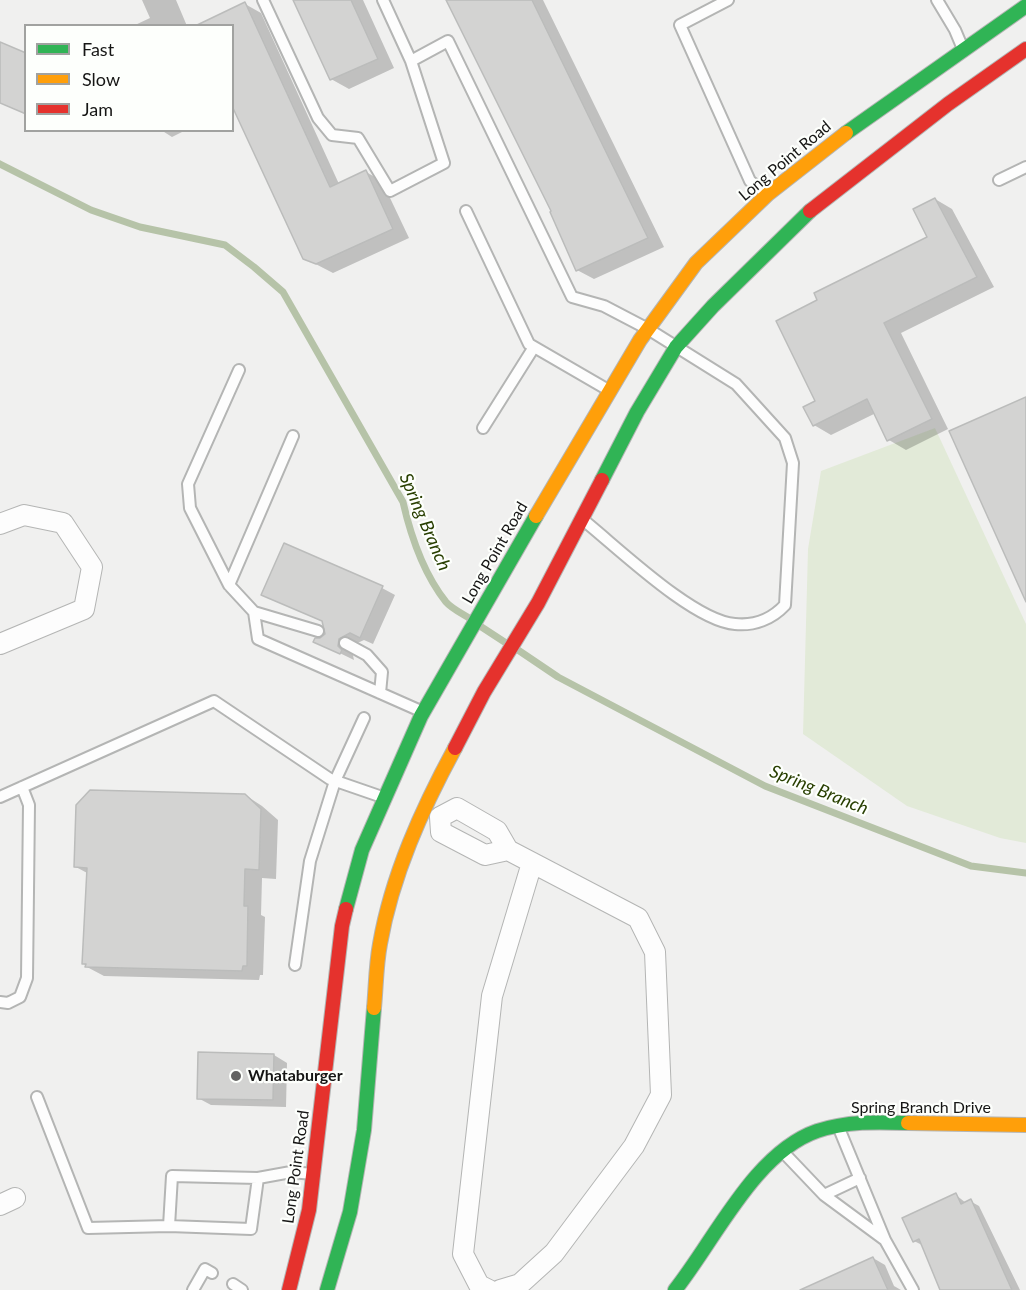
<!DOCTYPE html>
<style>
body{margin:0}
#map{position:relative;width:1026px;height:1290px;overflow:hidden;background:#f0f0ef;font-family:Lato,sans-serif}
canvas{display:block}
.legend{position:absolute;left:24px;top:24px;width:210px;height:108px;box-sizing:border-box;background:#fdfffc;border:2px solid #a1a2a0;margin:0;padding:8px 10px;list-style:none;font-size:18px;color:#161615}
.legend li{display:flex;align-items:center;gap:12px;height:30px}
.legend b{width:30px;border:2px solid #a1a2a0}
</style>
<div id="map">
<canvas width="1026" height="1290"></canvas>
<ul class="legend">
<li><b style="height:8px;background:#30b455"></b>Fast</li>
<li><b style="height:8px;background:#ff9f0a"></b>Slow</li>
<li><b style="height:8px;background:#e5322d"></b>Jam</li>
</ul>
</div>
<script>
const context = document.querySelector('canvas').getContext('2d');
context.lineJoin = 'round';
function fill(path, color) { context.fillStyle = color; context.fill(path, 'evenodd'); }
function strokePath(path, color, width, dash) { context.strokeStyle = color; context.lineWidth = width; context.lineCap = dash ? 'butt' : 'round'; context.setLineDash(dash || []); context.stroke(path); }
function label(font, color, halo, rows, align = 'center') {
  context.font = font + ' Lato,sans-serif'; context.lineWidth = 4.5; context.setLineDash([]); context.textBaseline = 'middle'; context.strokeStyle = halo; context.fillStyle = color; for (const [text, x, y, turn = 0] of rows) {
    context.save(); context.translate(x, y); context.rotate((+turn || 0) * Math.PI / 180); context.textAlign = isNaN(turn) ? turn : align; if (halo) context.strokeText(text, 0, 0); context.fillText(text, 0, 0); context.restore();
  }
}
fill(new Path2D(`
 M935,428L1026,624V843L1000,838L907,806L803,734L808,549L821,471Z`), '#e2ead8');
fill(new Path2D(`
 M142,0H176L187,26H133L150,18Z
 M295,0H363L394,68L349,89L331,79Z
 M448,0H543L664,247L594,279L577,270L554,212Z
 M245,4L261,13L339,184L366,172L382,181L409,238L333,273L304,258L235,108L232,109V26Z
 M161,130H186L172,137Z
 M935,199L952,209L994,287L901,333L948,429L906,450L889,440L876,413L831,435L814,425L817,402L819,301L929,238Z
 M382,588L395,595L373,644L364,640L351,646L354,660L315,641L327,634L324,622L276,601Z
 M245,795L262,806L278,820L276,879L262,878L261,915L265,917L263,975H260L259,980L104,976L87,967L83,963L89,874L76,867Z
 M274,1055L287,1063L286,1107L211,1105L198,1098Z
 M956,1195L966,1203L970,1201L979,1206L1020,1290H944L924,1246L914,1241Z
 M873,1258L885,1265L894,1286L901,1290H820Z`), '#0003');
strokePath(new Path2D(`
 M0,164L91,210L140,227L225,245L254,267L283,292L403,502C411,537 423,573 446,602C451,608 461,613 469,618
 M480,626L506,643
 M518,650L558,677L765,786L971,866L1026,873`), '#b6c3a8', 7);
const building = new Path2D(`
 M293,0H351L378,59L330,80Z
 M446,0H532L648,238L576,271L550,212L551,211Z
 M245,2L330,187L366,170L393,229L316,264L303,259L232,106V26H195Z
 M0,42L26,53V114L0,103Z
 M935,198L977,277L884,323L932,419L887,441L867,399L813,426L803,407L815,401L776,321L817,300L814,293L927,237L913,209Z
 M1026,397V602L949,431Z
 M284,543L383,586L360,638L350,633L339,639L338,646L342,650L340,654L313,642L315,638H320L325,634L322,621L261,595Z
 M90,790L245,794L261,809L259,870L245,869L244,906H248L247,966H243L242,971L85,967L86,964H82L87,868L74,867L76,805Z
 M198,1052L274,1054L273,1100L197,1099Z
 M956,1193L961,1204L971,1199L1012,1290H940L919,1239L913,1242L902,1218Z
 M873,1257L888,1290H800Z`);
fill(building, '#d3d3d2');
strokePath(building, '#bbbcbb', 1.5);
const lane = new Path2D(`
 M263,0L318,118L332,135L358,138L390,191L444,163L411,61
 M383,0L411,61L448,41L572,297L604,306L648,329L736,384L785,438L793,463L785,605C772,619 754,626 735,624C693,621 616,546 582,519
 M728,0L680,25L750,181L766,193
 M937,0L955,30L963,49
 M999,180L1026,167
 M466,211L529,344L610,391
 M239,370L188,484L190,508L229,585L254,612L258,639L423,712
 M483,428L534,347
 M229,585L293,436
 M254,612L318,631
 M345,643L367,655L382,672L380,693
 M0,797L214,701L330,779L385,798
 M295,965L310,861L335,781L364,718
 M0,1002L8,1003L20,997L27,978L29,805L22,787
 M37,1097L88,1228L169,1226
 M838,1126L885,1240L913,1290
 M784,1153L824,1195L885,1240
 M258,1178L251,1229L169,1226L172,1176L258,1178L291,1172L313,1174
 M824,1195L860,1178
 M233,1284L242,1290
 M193,1290L205,1269L212,1273`);
const street = new Path2D(`
 M0,524L24,515L63,523L92,567L84,609L0,644
 M440,817L457,808L497,831L508,850L638,918L655,952L661,1095L634,1146L554,1253L520,1284L500,1290
 M440,817L441,832L485,855L508,850
 M0,1205L15,1198
 M489,1290L479,1285L463,1254L492,996L532,863`);
const fast = new Path2D(`
 M846,133L1026,6
 M602,480L637,412L676,347L713,306L810,211
 M346,909L362,850L421,716L536,516
 M327,1290L350,1212L364,1130L374,1008
 M675,1290C715,1240 754,1153 817,1131C847,1121 877,1122 908,1123`);
const slow = new Path2D(`
 M536,516L640,340L696,263L768,194L846,133
 M374,1008C376,987 376,965 380,944C392,875 422,809 455,748
 M908,1123L1026,1125`);
const jam = new Path2D(`
 M810,211L948,104L1026,49
 M455,748L484,692L538,603L602,480
 M289,1290L309,1210L342,926L346,909`);
strokePath(lane, '#b4b5b4', 14);
strokePath(street, '#b4b5b4', 22);
strokePath(fast, '#b4b5b4', 16);
strokePath(slow, '#b4b5b4', 16);
strokePath(jam, '#b4b5b4', 16);
strokePath(lane, '#fdfdfd', 10);
strokePath(street, '#fdfdfd', 20);
strokePath(fast, '#30b455', 14);
strokePath(slow, '#ff9f0a', 14);
strokePath(jam, '#e5322d', 14);
for (const [x, y, r, color] of [
 [236,1076,6,"#626261"]
]) { const dot = new Path2D(); dot.arc(x, y, r, 0, 2 * Math.PI); context.fillStyle = color; context.fill(dot); strokePath(dot, '#fdfffc', 2); }
label('16px', '#161615', '#fdfffc', [
 ["Long Point Road",785,161,-40],
 ["Long Point Road",495,553,-60],
 ["Spring Branch Drive",921,1108],
 ["Long Point Road",296,1167,-82]
]);
label('bold 16px', '#161615', '#fdfffc', [
 ["Whataburger",248,1076]
], 'left');
label('italic 18px', '#283f01', '#fdfffc', [
 ["Spring Branch",425,522,67],
 ["Spring Branch",819,790,22]
]);
</script>
